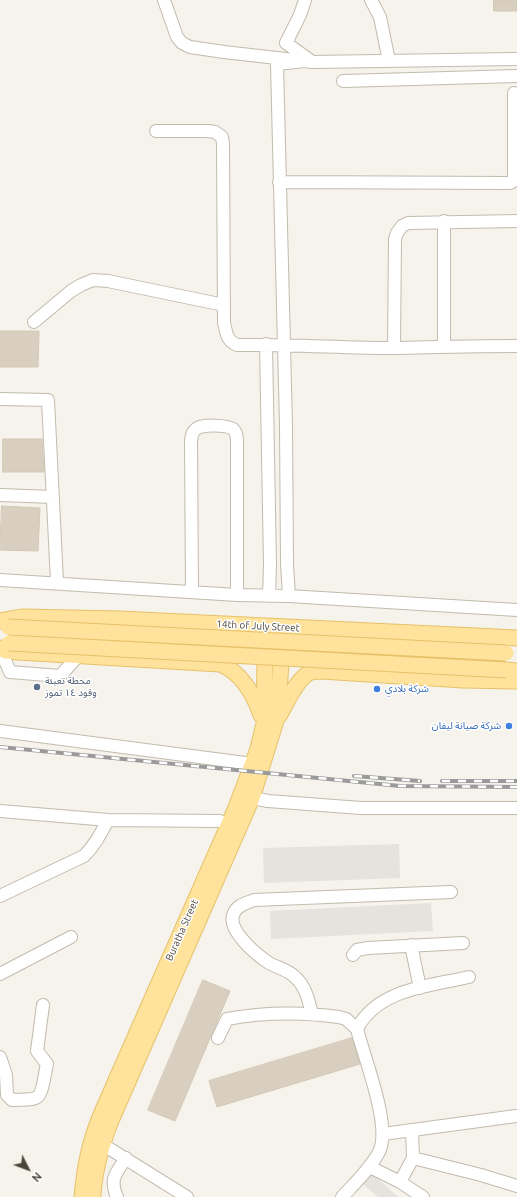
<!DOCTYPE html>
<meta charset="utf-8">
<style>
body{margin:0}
#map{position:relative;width:517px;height:1197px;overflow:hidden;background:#f6f3ec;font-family:Ubuntu,sans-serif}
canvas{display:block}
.north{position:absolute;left:8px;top:1149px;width:40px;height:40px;-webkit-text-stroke:3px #fff;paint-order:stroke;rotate:132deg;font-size:11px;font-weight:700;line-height:16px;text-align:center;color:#4b4439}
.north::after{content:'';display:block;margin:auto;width:14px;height:18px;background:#4b4439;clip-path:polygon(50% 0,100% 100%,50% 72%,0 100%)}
</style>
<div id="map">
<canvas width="517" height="1197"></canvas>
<div class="north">N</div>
</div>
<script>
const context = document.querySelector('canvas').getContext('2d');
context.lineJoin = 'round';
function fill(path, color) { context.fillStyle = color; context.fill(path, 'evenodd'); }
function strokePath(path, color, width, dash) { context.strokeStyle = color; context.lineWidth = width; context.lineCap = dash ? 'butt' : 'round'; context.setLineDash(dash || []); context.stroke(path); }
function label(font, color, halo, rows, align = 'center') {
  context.font = font + ' Ubuntu,"Noto Sans Arabic",sans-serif'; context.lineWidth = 3; context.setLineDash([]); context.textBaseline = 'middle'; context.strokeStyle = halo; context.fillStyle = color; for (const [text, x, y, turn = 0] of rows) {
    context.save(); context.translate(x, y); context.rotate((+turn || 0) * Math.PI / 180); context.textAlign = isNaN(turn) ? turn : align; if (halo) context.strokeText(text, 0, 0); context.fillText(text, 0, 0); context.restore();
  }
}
fill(new Path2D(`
 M399,844L400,878L264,883L263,848Z
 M431,903L433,931L271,939L270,911Z
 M372,1173L398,1197H378L362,1183Z`), '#e6e2dd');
const building = new Path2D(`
 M494,0H517V11H494Z
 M0,331H39L38,367H0Z
 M3,439H42L44,472H3Z
 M2,506L40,508L38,551L0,550Z
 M203,980L230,991L175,1121L148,1110Z
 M352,1038L360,1064L217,1107L209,1081Z`);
fill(building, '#d8cfc1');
strokePath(building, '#d3c7b4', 1);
const minor = new Path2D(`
 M164,0L177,37L182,43L190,47L224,52L312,62L517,59
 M305,0L300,15L286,43L311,61
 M371,0L380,17L389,61
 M343,81L517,76
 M156,131H208L215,132L222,137L223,144L224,323C227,334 226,340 237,345C290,344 342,348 395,348C436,347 476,346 517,346
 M279,182L510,183L512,182L514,178V93
 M444,221V346
 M34,322L71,291L81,285L93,280L108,281L224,305
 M266,344L270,565L269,596
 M394,348L395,239L397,233L402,226L408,223L517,221
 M0,399L48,400L57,582
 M0,495L53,497
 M0,580L237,595L289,596L517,610
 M192,592L191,440C192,435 192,432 196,429C201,424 227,425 233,429C236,432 237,436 237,440V595
 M289,596L287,564L286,426L277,64L305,61
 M0,649L10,672L60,676L79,655
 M0,731L253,764
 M252,798L268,801L361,808H517
 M0,811L108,820L220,821
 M0,896L84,856C95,845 101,833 108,820
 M411,945L420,988
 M353,955L357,950L368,948L463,943
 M0,974L71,937
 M312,1014C309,1002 306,987 296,978C289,970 278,968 269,963C257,955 225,929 234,913C237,905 247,903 254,900L451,892
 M218,1038L227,1019C264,1012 302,1012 339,1017L346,1019L357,1029
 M0,1057L6,1075L7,1095L12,1100C19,1099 32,1101 37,1097C43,1094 45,1071 47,1064L37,1051L43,1005
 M383,1134L516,1116
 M102,1144L187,1197
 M413,1158L481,1175L517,1186
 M370,1167L400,1182L413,1158L412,1130
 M400,1182L423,1197
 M117,1197C109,1179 116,1173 126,1158
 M342,1197C355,1183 370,1169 379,1152C392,1126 364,1058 357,1029C377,989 430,986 469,977`);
const major = new Path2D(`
 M0,621L22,617L120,619L517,638
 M0,648L6,651L18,652L220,664C241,672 254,695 261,715
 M506,670L517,671
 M279,716C286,704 295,683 306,675C310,671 316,671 321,671L463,680L517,681
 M82,1197C85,1164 90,1140 103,1110L235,810L257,752L264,724L265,660
 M93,1197C94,1172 101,1147 110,1123L252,798L275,724L278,712L281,661`);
strokePath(minor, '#c2bbae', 14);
strokePath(major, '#e6c16a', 17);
strokePath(minor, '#fff', 12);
strokePath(major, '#ffe39c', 15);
const rail = new Path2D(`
 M0,747L400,786L517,787
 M354,776L420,781
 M442,781H517`);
strokePath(rail, '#9a9a9a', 4);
strokePath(rail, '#fff', 2.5, [8]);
const majorBridge = new Path2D(`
 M8,627L506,653
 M9,643L506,670`);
strokePath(majorBridge, '#e6c16a', 17, []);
strokePath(majorBridge, '#ffe39c', 15);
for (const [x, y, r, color] of [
 [37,687,4,"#5c6f8a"],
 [377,689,4,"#3f7fe0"],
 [509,726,4,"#3f7fe0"]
]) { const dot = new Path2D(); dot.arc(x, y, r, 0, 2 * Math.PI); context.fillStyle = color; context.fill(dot); strokePath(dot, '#fff', 1.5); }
label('10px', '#4b4439', '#fff', [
 ["14th of July Street",258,626,3],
 ["Buratha Street",182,930,-66]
]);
label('10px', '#4e5e75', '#fff', [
 ["محطة تعبئة",45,681],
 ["وقود ١٤ تموز",45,693]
], 'left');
label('10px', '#366cbe', '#fff', [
 ["شركة بلادي",385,689],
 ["شركة صيانة ليفان",501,726,"right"]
], 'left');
</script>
